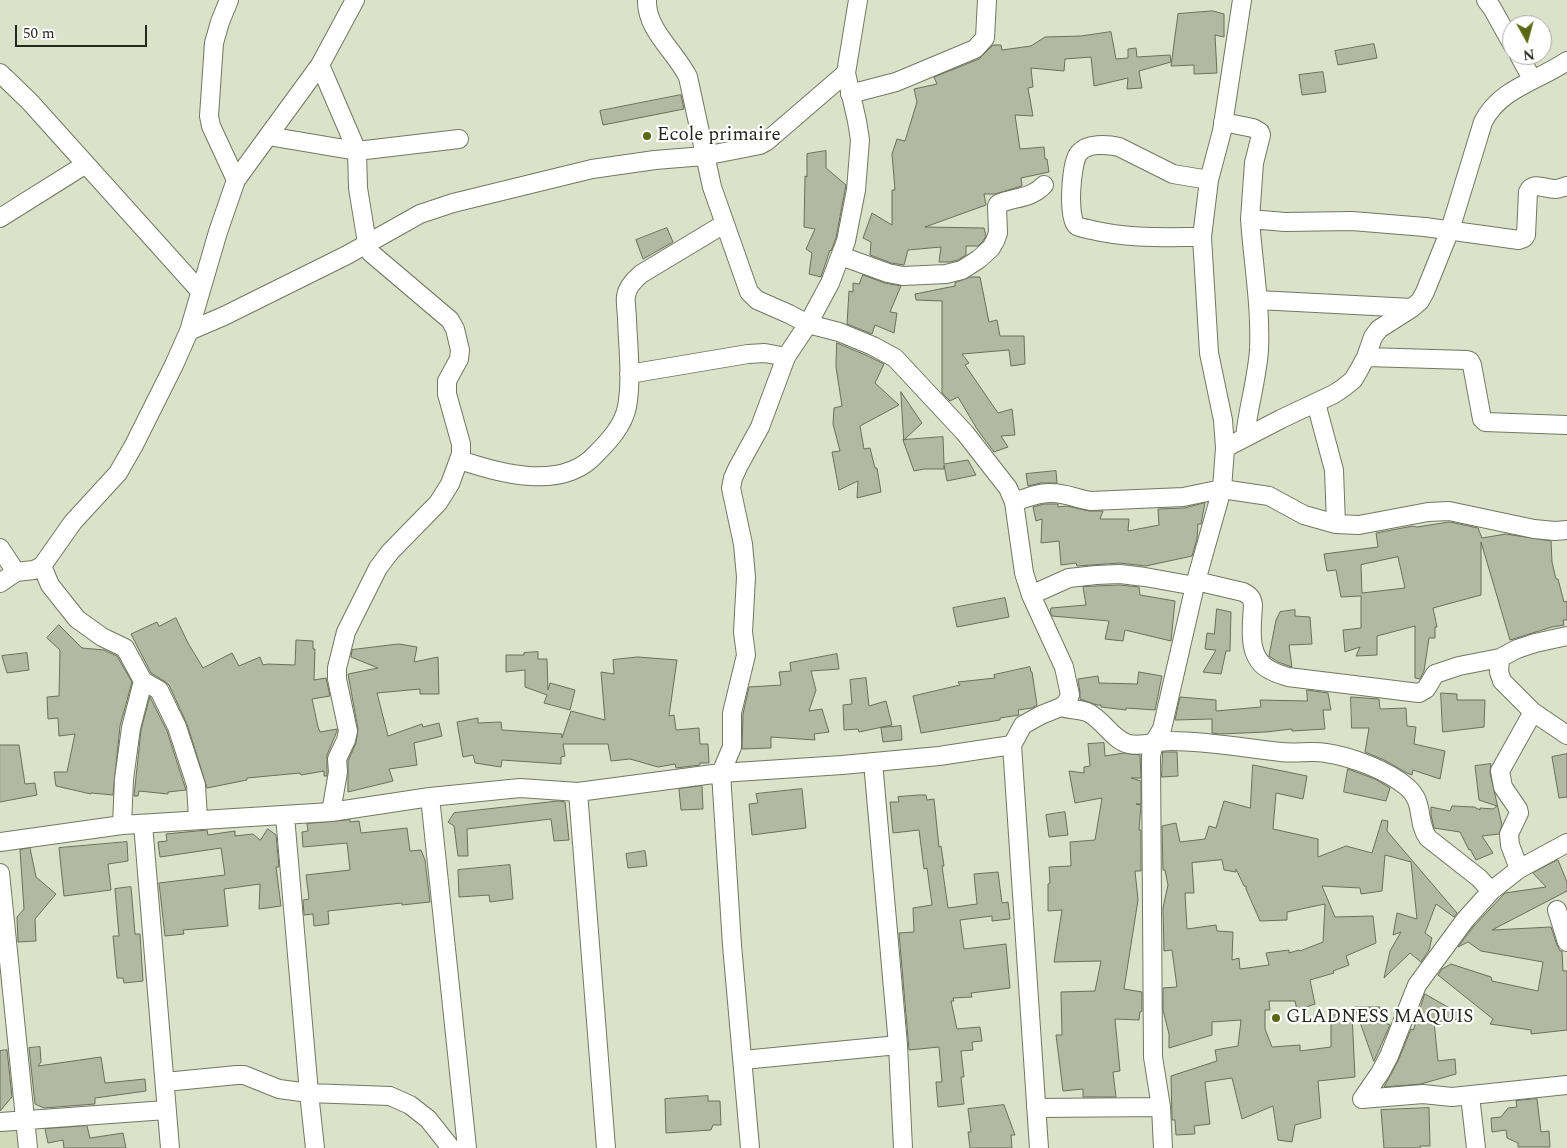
<!DOCTYPE html>
<style>
body{margin:0}
#map{position:relative;width:1567px;height:1148px;overflow:hidden;background:#dce2ca;font-family:Spectral,serif}
canvas{display:block}
.north{position:absolute;left:1502px;top:15px;width:50px;height:50px;box-sizing:border-box;background:#fff;border:1px solid #a8a9a5;border-radius:50%;rotate:173deg;font-size:14px;font-weight:700;line-height:20px;text-align:center;color:#25281e}
.north::after{content:'';display:block;margin:auto;width:18px;height:22px;background:#5a6811;clip-path:polygon(50% 0,100% 100%,50% 72%,0 100%)}
.scale{position:absolute;left:15px;top:25px;width:132px;height:22px;box-sizing:border-box;border:2px solid #25281e;border-top:0;padding-left:6px;font-size:15px;line-height:18px;white-space:nowrap;color:#25281e;-webkit-text-stroke:4px #fff;paint-order:stroke}
</style>
<div id="map">
<canvas width="1567" height="1148"></canvas>
<div class="north">N</div>
<div class="scale">50 m</div>
</div>
<script>
const context = document.querySelector('canvas').getContext('2d');
context.lineJoin = 'round';
function fill(path, color) { context.fillStyle = color; context.fill(path, 'evenodd'); }
function strokePath(path, color, width, dash) { context.strokeStyle = color; context.lineWidth = width; context.lineCap = dash ? 'butt' : 'round'; context.setLineDash(dash || []); context.stroke(path); }
function label(font, color, halo, rows, align = 'center') {
  context.font = font + ' Spectral,serif'; context.lineWidth = 4.5; context.setLineDash([]); context.textBaseline = 'middle'; context.strokeStyle = halo; context.fillStyle = color; for (const [text, x, y, turn = 0] of rows) {
    context.save(); context.translate(x, y); context.rotate((+turn || 0) * Math.PI / 180); context.textAlign = isNaN(turn) ? turn : align; if (halo) context.strokeText(text, 0, 0); context.fillText(text, 0, 0); context.restore();
  }
}
fill(new Path2D(`
 M25,1119L28,1148H0V1122Z`), '#d0d9ba');
const building = new Path2D(`
 M1213,11L1224,14V37L1215,35L1217,73L1194,74V65L1171,66L1178,14Z
 M1111,32L1116,59L1128,58V49L1136,48L1137,57L1170,55L1171,62L1139,71L1142,88L1127,89L1128,78L1094,86L1091,57L1065,59L1064,71L1031,68L1033,87L1028,88L1033,116L1015,115L1020,149L1044,147L1045,159H1047L1049,172L1021,178L1022,186L995,194H984L986,205L925,227L984,228L986,236L983,241L978,246H966V255L958,260L950,262H939L941,247L908,250L904,265L891,263L870,255L871,242L863,238L872,213L892,225V190H895L892,154L897,139L905,141L917,102L914,89L937,84L934,77L979,59L993,45H1001L1002,50L1031,46L1045,37L1081,36Z
 M1374,44L1377,58L1338,65L1335,51Z
 M1323,72L1326,92L1302,95L1299,75Z
 M681,95L684,109L603,125L600,111Z
 M826,151V168L846,185L836,238L831,251L830,250L821,277L809,274L812,253L806,249L815,229L804,227L805,176L807,177V154Z
 M667,228L673,242L643,259L636,240Z
 M863,275L885,283L901,286L890,312L897,313L894,333L875,325L872,334L847,324L849,291L853,292V283L859,284Z
 M971,277H980L989,322L997,320L1000,336H1024L1025,364L1011,366L1009,350L962,354L969,363L965,365L998,413L1012,409L1015,435L1001,436L1008,447L994,452L977,429L958,397L950,401L942,393V301L916,300L915,294L955,286V283Z
 M837,343L868,356L884,364L875,383L899,405L860,426L864,449L870,448L875,468H877L881,492L857,498L858,481L839,490L832,452L840,451L833,424L834,408L842,406L836,367Z
 M901,392L922,423L904,440Z
 M943,437L944,464L968,460L976,475L947,481L944,465V469H924L914,471L903,440Z
 M1056,471L1057,483H1041L1028,486L1026,474Z
 M1205,503L1201,524H1198L1197,539L1192,556L1146,566L1120,563L1077,566L1076,563L1061,565L1059,541L1041,543L1042,519L1036,521L1033,507L1044,504H1058V507L1067,506L1089,511H1103L1100,519H1129L1128,531L1159,525L1158,509L1184,508Z
 M1450,522L1478,528L1482,538L1506,534L1551,541L1552,562L1556,579H1558L1564,602L1567,601V620H1563L1564,625L1552,627L1510,640L1481,542V595L1433,608L1437,627H1435V638H1429L1424,671L1420,679L1415,678V626L1377,636V655L1356,656L1360,647L1345,652L1343,630L1361,628V596L1341,597L1336,570L1327,571L1324,554L1378,547L1376,533L1413,526L1416,527ZM1398,557L1405,588L1362,593L1361,565Z
 M1120,585L1139,587L1140,595L1175,601L1171,641L1125,630L1123,641L1105,639L1109,621L1052,616L1050,612L1051,608L1086,605L1083,587Z
 M1005,598L1009,617L957,627L953,608Z
 M1217,609L1231,612L1230,651H1226L1221,674L1203,672L1216,650L1205,649L1207,633L1214,634Z
 M1295,610V616L1310,617L1312,644L1289,645L1292,667L1278,662L1269,656L1276,620L1280,612Z
 M176,618L188,643L203,668L232,653L239,666L260,657L263,665L268,664L295,665L296,640L313,641V649H315L314,680L326,678L330,696L312,699L318,727L320,732L337,729V731L327,755V776H324V771L301,775L300,773L247,778V780L207,788L187,724L169,685L164,681L151,673L131,634L157,622L159,626Z
 M59,625L82,648L104,650L117,656L132,682L120,726L113,795L91,793V794L56,786L54,772H67L75,734L59,736L58,718L48,719L47,697L59,696L60,650L47,638Z
 M399,644L417,647L414,662L438,657L439,694H420V689L377,693L388,736L422,724L423,727L439,723L442,736L414,743L417,765L389,769L393,781L348,792V761L356,743L358,729L348,674L378,668L351,657L352,650Z
 M538,652V659H547L548,690L550,683L575,690L570,710L544,703L547,695L525,687V670L506,672V655H524V653Z
 M27,653L29,670L7,673L2,656Z
 M837,654L839,669L811,671L816,690L809,711L822,709L829,732L814,734L815,740L771,737V748L742,749L743,714L749,687L781,685L779,672L791,671L790,663Z
 M638,657L677,660L669,716L674,715L676,730L699,728L700,744H708L709,763H700V765L676,768L675,764L658,767L630,759L611,761L608,744H563L565,756L561,757V764L502,760L501,767L475,763L473,755L463,757L457,722L478,718V723L501,722L502,730L562,734V738L571,711L605,720L601,672L614,674L613,660Z
 M1030,667L1031,672H1032L1037,705L1032,708L1018,710L1019,715L1000,718V720L921,733L913,696L960,685L958,682L995,678L994,675Z
 M1139,672L1162,676L1155,710L1126,708V710L1101,707V705H1097L1080,699V693L1078,679L1098,676L1099,683L1137,684Z
 M866,678L869,706L886,701L892,725L859,732L858,729L844,730L843,705L852,704L850,680Z
 M1307,690L1328,693L1331,710H1323L1325,729L1292,731V729L1266,732L1220,734L1212,733V719L1175,720L1180,697L1216,700V711L1261,707L1260,700L1307,701Z
 M1441,693L1457,694V700H1485L1484,727L1443,732Z
 M150,697L167,731L186,790L168,792V794L139,791L138,796H134L141,730Z
 M1351,697L1379,699L1380,709L1406,708L1407,726L1416,727L1414,744L1445,751L1440,779L1413,770L1412,775L1407,773L1384,760L1365,752L1369,728H1352Z
 M901,726L902,740L883,742L881,728Z
 M1104,743L1105,756L1124,753L1140,755L1141,778H1131L1141,781V804H1136L1141,805L1139,830H1141V871H1135L1138,900L1124,989L1142,992V1011L1140,1012L1139,1020L1115,1019L1120,1071L1113,1072L1116,1097H1083V1089L1063,1091L1056,1035H1062L1061,992L1095,991L1101,961L1054,962L1062,910L1048,911V884L1050,883L1049,867L1071,866L1070,842L1095,840L1102,798L1075,803L1069,771L1084,773V767L1090,766L1088,744Z
 M0,745H19L25,784L35,783L37,795L0,802Z
 M1163,752H1177L1178,776L1162,777Z
 M1567,754V797L1559,798L1552,757Z
 M1491,764L1490,773L1502,825L1499,834L1482,836L1493,853L1476,860L1470,849L1469,850L1460,832L1434,828L1431,815V807L1450,811L1452,806L1474,807L1480,810V808L1493,809L1497,806L1479,800L1475,766Z
 M1253,765L1307,776L1303,799L1276,793L1273,829L1318,839V857L1346,846L1372,853L1382,820L1388,821L1387,831L1457,913L1454,917L1436,904L1425,933L1432,938L1429,950L1421,962L1410,953L1384,978L1390,951L1401,932L1393,935L1397,913L1417,919L1411,862L1385,855L1382,891L1361,894L1360,888L1322,886L1335,917L1373,916L1376,943L1346,956L1349,965L1333,971L1334,973L1310,980L1315,1004L1297,1010L1295,1001H1269L1270,1010H1265V1029L1272,1047L1300,1045V1051L1331,1047V1015L1352,1014L1355,1077L1318,1081L1321,1118L1295,1125L1292,1142L1278,1140L1273,1106L1242,1119L1232,1078L1205,1082L1210,1124L1194,1126L1195,1134L1176,1135L1175,1120H1172L1171,1076L1217,1061L1215,1050L1238,1046L1241,1020L1212,1022V1035L1169,1048V1034L1163,1010V988L1177,987L1172,950L1164,951L1163,908L1168,885L1165,870H1163L1162,826L1176,823L1180,842L1205,839L1209,826L1216,828L1224,801L1250,808ZM1222,860L1224,870L1236,872V869L1244,886H1246V889L1260,921L1287,920V912L1325,904L1323,942L1300,951L1299,950L1289,953V950L1266,953L1269,965L1240,969L1239,958L1232,960L1233,932L1217,931L1216,925L1187,929L1185,893H1194L1192,863Z
 M1348,769L1375,779L1390,788L1386,801L1344,792Z
 M702,786L703,809L681,810L679,789Z
 M802,789L806,828L752,835L749,804L758,803L756,794Z
 M919,795H926L927,800L934,799L939,847L941,846L944,866H942L948,908L977,904L974,874L998,872L1002,903L1008,902L1010,919L992,921V916L960,920L964,949L1006,944L1010,988L971,993L972,997L953,998L954,1001H951L957,1029L980,1027L982,1041L972,1042L973,1050L961,1051L964,1077H961L964,1104L938,1107L936,1082H942L939,1047L909,1050L899,933L914,932L913,908L932,905L927,868L924,869L919,830L893,833L890,802H899L898,797Z
 M559,801L565,802L569,840L554,841L551,819L467,829L468,856H458L454,826L448,822L454,813Z
 M1065,812L1068,835L1049,837L1046,815Z
 M350,820V822L359,821L361,833L407,828L410,851L421,850L425,860L430,902L402,905V903L328,911L329,924L314,926L313,914L304,915L303,900L309,899L306,875L350,870L347,843L303,847L302,832L308,831L307,824Z
 M268,829L276,835L279,867H276L281,906L259,909L260,884L224,889L228,926L183,930L184,934L165,936L159,883L225,875L221,848L160,857L158,842L167,841L166,834L207,830L208,835L235,831V836L253,834L260,840Z
 M127,842L128,861L108,864L111,890L64,896L59,848Z
 M30,848L36,877L56,894L35,919L36,941L18,942L17,917L24,909L20,850Z
 M645,851L647,866L628,868L626,854Z
 M1558,860L1567,882V891L1492,930L1551,927L1557,945L1560,951H1562L1563,971H1567V1030L1531,1034V1030L1490,1024L1493,1019L1438,975L1442,969L1451,964L1491,977L1492,981L1538,991L1543,962L1481,951L1468,942L1458,947L1473,927L1505,893L1546,887L1533,873Z
 M510,865L513,899L490,902L489,895L459,897L458,870Z
 M131,887L135,934H140L143,981L124,983L123,978H117L113,936H119L115,889Z
 M1425,994L1467,1018L1434,1022L1438,1061L1455,1059L1456,1074L1421,1084L1384,1087L1398,1061L1411,1029L1413,1030Z
 M1355,1007H1380L1376,1019L1390,1025L1374,1061Z
 M40,1047L41,1062L38,1066L101,1057L105,1083L145,1079L146,1091L95,1098V1104L44,1108L35,1104L29,1048Z
 M7,1050L12,1097L0,1111V1051Z
 M708,1096V1101H720L721,1125H713L711,1130L666,1133L665,1099Z
 M1537,1099L1541,1132L1549,1131L1550,1147H1518V1143L1507,1138L1506,1130L1492,1132L1491,1118L1501,1117L1508,1108L1517,1107L1516,1101Z
 M1004,1105L1015,1135H1011L1012,1148H970L968,1132H971L968,1109Z
 M1429,1108L1430,1146H1420V1148H1384L1381,1110Z
 M87,1126L90,1138L123,1133L126,1148H64L63,1140L48,1143L45,1129Z`);
fill(building, '#b2b8a1');
strokePath(building, '#6a6f5a', 1);
const street = new Path2D(`
 M229,0L220,22L214,43L209,116L211,126L236,180
 M647,0C646,30 676,52 688,77L712,187L749,292L757,300L789,314L808,324L839,332L873,346L895,358L965,433L1008,488L1014,502L1024,573L1031,595L1064,667L1070,695L1066,703L1061,707L1041,715L1023,725L1012,745L1039,1148
 M1486,0L1492,8L1512,44
 M1519,55L1532,79
 M320,65L357,151L358,188L367,243L371,253L450,320L455,329L460,350L459,359L447,381V394L461,444V454L450,484L438,503L390,552L378,568L346,632L337,668V679L348,731L346,740L337,759L338,772L331,812
 M0,73L30,102L200,291
 M850,94L896,82L975,49L985,38L987,0
 M1223,122L1253,128L1260,132L1261,135L1254,163L1250,219L1285,222L1352,221L1425,227L1519,240L1524,238L1526,235L1528,192C1533,181 1545,189 1555,189C1559,189 1563,187 1567,186
 M268,136L357,151L459,139
 M0,218L86,164
 M1202,237C1165,237 1129,239 1092,230C1088,229 1081,228 1077,226C1067,220 1071,161 1079,153C1087,143 1107,144 1119,147L1173,174L1209,180
 M841,256L888,273L903,276L946,274L962,270L979,259L991,248L995,241L998,233L997,206L998,204C1014,197 1031,199 1044,185
 M1258,300L1412,308
 M189,331L224,316L347,255L420,214L453,203L592,169L655,160L704,156L760,145L767,141L846,73L858,0
 M1366,357L1467,360L1470,361L1472,365L1482,419L1485,422L1567,425
 M629,374L748,354L765,353L786,357
 M1316,403L1334,470L1336,524
 M1245,437C1248,408 1257,379 1259,350C1261,306 1253,263 1250,219
 M1225,448L1281,419L1334,394L1343,388L1353,380L1359,370L1366,357L1373,337L1379,329L1412,308L1420,301L1425,292L1450,230L1483,122C1500,88 1538,81 1567,61
 M460,460C501,474 563,491 596,454C609,441 623,426 627,407C632,379 628,347 627,319C627,312 625,303 626,296C627,287 634,280 641,274L724,224
 M1014,502C1026,498 1039,492 1052,493C1065,493 1078,499 1091,501L1183,497L1222,489L1269,496L1304,515L1336,524L1359,525L1428,512L1449,511L1534,529L1555,531L1567,530
 M0,548L16,572L34,570L42,566
 M1196,581L1243,592C1249,595 1252,597 1253,605C1252,626 1246,658 1270,670C1275,673 1282,675 1288,677L1419,693L1426,689L1435,674L1459,666L1500,658L1517,649L1535,643L1567,636
 M0,583L16,572
 M1031,595L1069,578L1096,575L1120,574L1145,577L1195,586
 M1500,658L1499,672L1502,681L1533,712L1567,735
 M1061,707C1070,710 1079,709 1087,712C1103,719 1112,740 1129,744C1142,747 1157,741 1171,741C1206,741 1246,748 1281,752C1296,754 1312,750 1326,753C1352,757 1387,770 1407,787C1425,802 1416,821 1428,838L1479,878L1491,891
 M873,762L898,1045L903,1148
 M578,792L606,1148
 M430,797L467,1148
 M285,816L309,1093L315,1148
 M198,819L196,785L177,727L159,690L143,681L125,648L102,637L77,619L50,585L42,566L73,522L118,473L134,445L174,365L189,331L218,232L236,180L320,65L355,0
 M143,824L170,1148
 M122,825L124,779L131,728L143,681
 M0,842L122,825L331,812L430,797L520,788L578,792L721,773L842,765L939,756L1012,745
 M1519,869L1510,845L1509,834L1519,813L1518,809L1503,787L1500,771L1533,712
 M0,873L28,1148
 M1557,910L1567,942
 M743,1060L898,1045
 M165,1082L237,1075H244L279,1089L309,1093L390,1096L410,1105L428,1119L451,1148
 M1470,1096L1476,1148
 M1362,1099L1380,1073L1389,1056L1417,985L1465,920L1491,891L1519,869L1567,843
 M1362,1099L1423,1094L1452,1097L1567,1085
 M1036,1108L1161,1107
 M0,1122L166,1110
 M750,1148L732,945L721,773L732,747V713L746,655L743,632L746,577L743,544L731,488L733,478L738,467L760,427L786,357L808,324L830,283L846,241L856,190L860,140L857,121L846,73
 M1163,1148L1161,1107L1153,1057L1151,756L1154,742L1162,729L1196,581L1222,489L1225,448L1223,420L1209,353L1202,237L1209,180L1222,131L1242,0`);
strokePath(street, '#727761', 20);
strokePath(street, '#fff', 18);
for (const [x, y, r, color] of [
 [647,136,5,"#5a6811"],
 [1276,1018,5,"#5a6811"]
]) { const dot = new Path2D(); dot.arc(x, y, r, 0, 2 * Math.PI); context.fillStyle = color; context.fill(dot); strokePath(dot, '#fff', 2); }
label('19px', '#25281e', '#fff', [
 ["Ecole primaire",657,136],
 ["GLADNESS MAQUIS",1286,1018]
], 'left');
</script>
